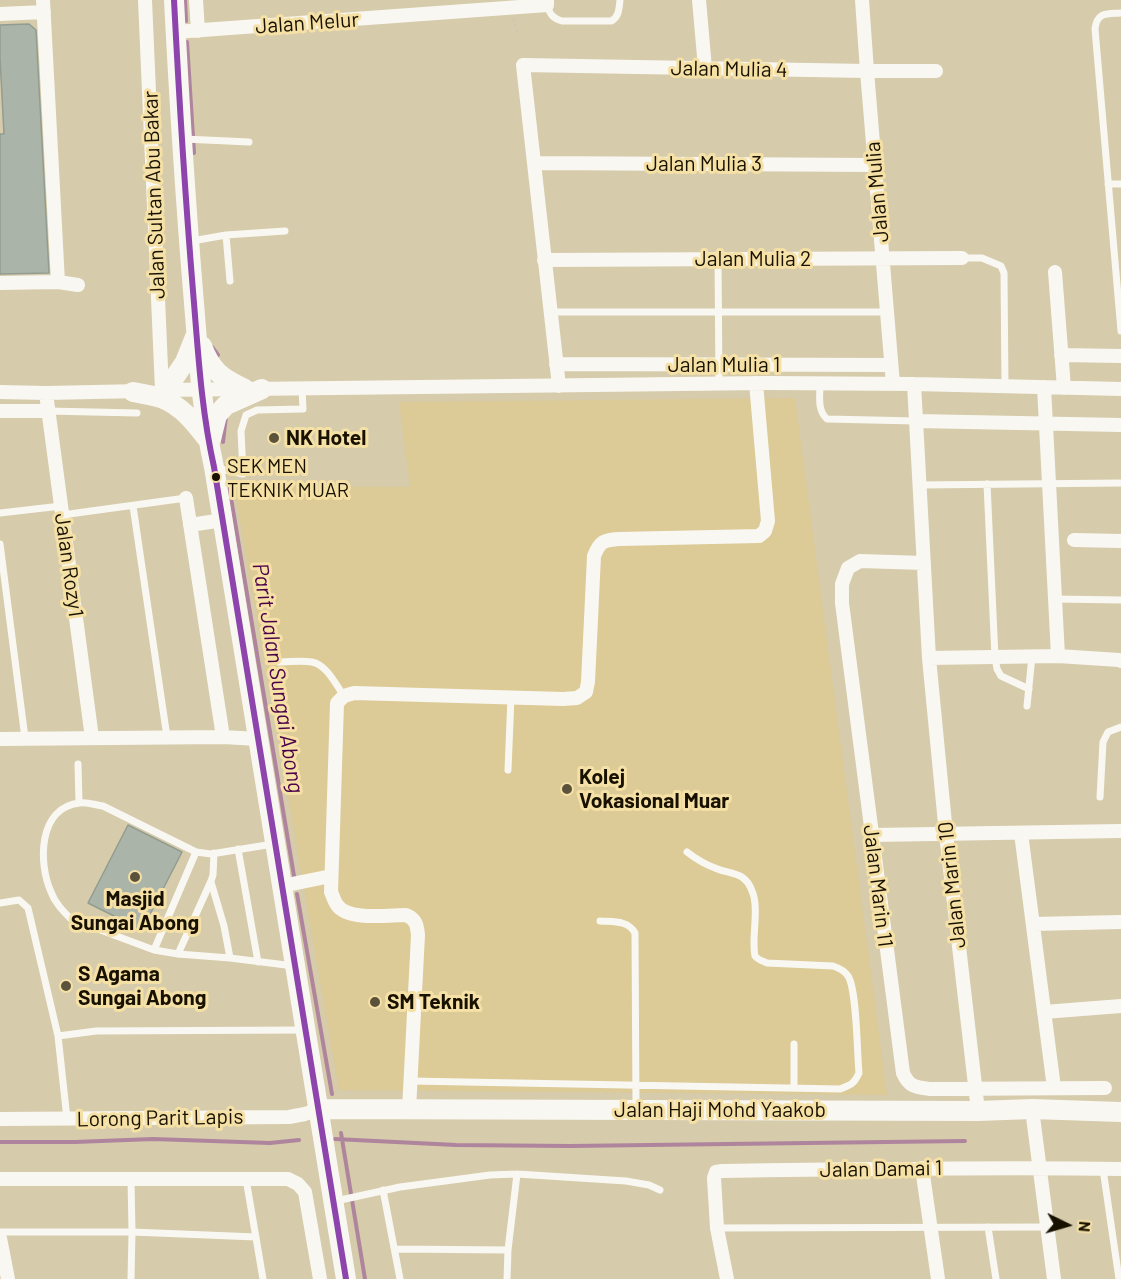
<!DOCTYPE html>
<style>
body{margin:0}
#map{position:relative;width:1121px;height:1279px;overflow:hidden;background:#d6cbaa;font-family:Barlow,sans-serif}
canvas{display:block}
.north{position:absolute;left:1037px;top:1195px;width:60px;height:60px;-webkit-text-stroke:4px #f5e0a6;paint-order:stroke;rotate:95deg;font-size:16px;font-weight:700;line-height:24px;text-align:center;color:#181100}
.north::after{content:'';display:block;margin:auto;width:21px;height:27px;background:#181100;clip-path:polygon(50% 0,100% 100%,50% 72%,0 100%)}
</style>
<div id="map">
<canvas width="1121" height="1279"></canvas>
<div class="north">N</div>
</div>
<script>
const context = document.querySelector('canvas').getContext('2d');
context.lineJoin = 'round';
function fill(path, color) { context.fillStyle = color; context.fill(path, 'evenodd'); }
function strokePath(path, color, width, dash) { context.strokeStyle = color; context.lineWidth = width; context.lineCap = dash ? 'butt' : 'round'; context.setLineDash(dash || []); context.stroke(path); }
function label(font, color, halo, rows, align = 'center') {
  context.font = font + ' Barlow,sans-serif'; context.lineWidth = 6; context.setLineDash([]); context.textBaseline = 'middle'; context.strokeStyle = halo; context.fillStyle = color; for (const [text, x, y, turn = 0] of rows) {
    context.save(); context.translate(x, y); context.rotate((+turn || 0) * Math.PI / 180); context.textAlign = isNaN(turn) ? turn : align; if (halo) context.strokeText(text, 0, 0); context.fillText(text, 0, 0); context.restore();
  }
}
fill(new Path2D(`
 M795,398L887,1095L339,1090L234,486L410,487L399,402Z`), '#dcca97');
strokePath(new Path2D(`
 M185,0L186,21
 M187,42L194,153
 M212,347L218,355
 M223,442L226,416
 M229,486L294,876
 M297,894L332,1094
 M341,1133L365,1279
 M335,1139L456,1145L570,1146L965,1141
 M0,1142H75L153,1139L270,1143L299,1140`), '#af849d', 4);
const building = new Path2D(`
 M29,24L36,30L49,273L0,274V134H4L0,58V25Z
 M128,825L182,852L142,930L88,903Z`);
fill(building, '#abb4a8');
strokePath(building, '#929c90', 1.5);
strokePath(new Path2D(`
 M514,19L516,30L519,32`), '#c8c5bb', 2, [1.5, 4.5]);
strokePath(new Path2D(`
 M547,5C550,14 552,18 562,21H611C619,17 619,9 620,0
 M1121,13C1106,14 1097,12 1095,29L1121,331
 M184,139L249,142
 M1108,184H1121
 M226,235L230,281
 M192,241L226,235L285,231
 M962,258H982L1001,266L1004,273L1005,387
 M718,259L719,384
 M550,312H887
 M820,384C820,396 817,410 827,419L916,421
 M48,411L137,413
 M216,468L243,474L241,431L246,415L257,410L303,409L302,389
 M987,484L995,657L997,669L1001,676L1029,689
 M920,485L1121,483
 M133,506L167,737
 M0,513L61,506
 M62,515L186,498
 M0,544L25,738
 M1055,599L1121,600
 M278,662C289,662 301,660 312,662C327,665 336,685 344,696
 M1027,706L1032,656
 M78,764L79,803
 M508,770L511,697
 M1100,797L1103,742L1108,732L1121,727
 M273,844L211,854L196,852L103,806C95,805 88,802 80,803C38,807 38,863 51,892C55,903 63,911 71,919L154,950L178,954L230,958L294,966
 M238,849L258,962
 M211,882L224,926L230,958
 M0,903L19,900L28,908L58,1036
 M600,921C613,922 628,920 635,933L636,1107
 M154,950L196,852
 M178,954L211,881L213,875L214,853
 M794,1044V1088
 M411,1081L840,1089C851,1085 854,1084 859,1073C857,1054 857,989 848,976C844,970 839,968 833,966L767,963C763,961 758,960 755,956C754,952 754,946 754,942C754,927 758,904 752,891C745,871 731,875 715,868C704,864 696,859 687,852
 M67,1119L58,1036L96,1031L304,1030
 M1103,1169L1119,1279
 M246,1179L263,1279
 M383,1190L400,1279
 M336,1201L400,1187L490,1175L517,1174L626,1181L649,1185L660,1190
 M988,1227L996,1279
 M717,1228L1047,1227
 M0,1232H132L256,1237
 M395,1249L508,1250L517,1174
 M131,1279L132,1232L131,1179
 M507,1279L508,1250`), '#f9f7f2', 7);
strokePath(new Path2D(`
 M43,0L58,282
 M145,0L162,390
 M196,0L198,31
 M699,0L705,68
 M862,0L867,71L893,384
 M0,14L44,12
 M175,32L547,5V0
 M534,163L874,165
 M544,260L962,258
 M1055,272L1064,388
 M0,283L58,282L78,285
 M1061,355L1121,356
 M556,364L891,365
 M914,384L929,658L946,834L978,1111
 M559,386L523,65L867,71H936
 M1044,387L1058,656
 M161,390L767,383L914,384L1121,389
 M0,392L46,393L142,391
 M46,393L92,738
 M0,411H48
 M916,421L1121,425
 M186,498L223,737
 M190,525L223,520
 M1074,540L1121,541
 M924,563L860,561L848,568L842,584V603L903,1073C909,1087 916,1087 930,1089L1105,1088
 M929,658L1058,656L1119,660L1121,661
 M0,739L223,737L258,739
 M1021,833L1054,1088
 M872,835L1121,831
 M282,886L331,876
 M1033,924L1121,922
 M1044,1012L1121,1006
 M1032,1109L1054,1279
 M409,1110L418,935C417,925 416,919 406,915C388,915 348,921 337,905C334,901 333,896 331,892L337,703L344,696L354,693L563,699L577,698L586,692L588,682L594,556C600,541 604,540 619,539L759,536L765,531L768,521L756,383
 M0,1119L289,1117L305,1114L319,1109
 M922,1168L938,1279
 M0,1179H288L298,1184L305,1192L320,1279
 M0,1238L8,1279
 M727,1279L717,1228L714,1178L716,1172L722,1171C855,1169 988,1167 1121,1169`), '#f9f7f2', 14);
strokePath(new Path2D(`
 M174,0C179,97 185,194 193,291C198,350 201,409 214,467L346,1279
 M202,346C211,371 222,378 245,389
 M166,390L185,362L195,337
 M133,392C142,394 152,395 161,398C182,406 195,423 208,440
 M211,439L217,415L226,405L262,389
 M319,1109L978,1111L1032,1109L1121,1112`), '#f9f7f2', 20);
strokePath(new Path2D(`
 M174,0C179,97 185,194 193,291C198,350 201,409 214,467L346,1279`), '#8e44ad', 6);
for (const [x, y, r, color] of [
 [274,438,6,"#5a523b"],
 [216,477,5,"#181100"],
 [567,789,6,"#5a523b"],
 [135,877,6,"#5a523b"],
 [66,986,6,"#5a523b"],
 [375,1002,6,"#5a523b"]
]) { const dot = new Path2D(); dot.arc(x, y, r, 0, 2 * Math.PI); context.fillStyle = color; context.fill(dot); strokePath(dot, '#f5e0a6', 2); }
label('20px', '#181100', '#f5e0a6', [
 ["SEK MEN",227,466],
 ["TEKNIK MUAR",227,490]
], 'left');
label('21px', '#181100', '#f5e0a6', [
 ["Jalan Melur",307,23,-4],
 ["Jalan Mulia 4",729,69,1],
 ["Jalan Mulia 3",704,164],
 ["Jalan Mulia",877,192,-95],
 ["Jalan Sultan Abu Bakar",154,195,-92],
 ["Jalan Mulia 2",753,259],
 ["Jalan Mulia 1",724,365],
 ["Jalan Rozy1",69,565,82],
 ["Jalan Marin 10",952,885,-96],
 ["Jalan Marin 11",878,886,83],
 ["Jalan Haji Mohd Yaakob",720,1110],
 ["Lorong Parit Lapis",160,1118,-1],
 ["Jalan Damai 1",881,1169,-1]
]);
label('bold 21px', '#181100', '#f5e0a6', [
 ["NK Hotel",286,438],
 ["Kolej",579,777],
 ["Vokasional Muar",579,801],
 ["Masjid",135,899,"center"],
 ["Sungai Abong",135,923,"center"],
 ["S Agama",78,974],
 ["Sungai Abong",78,998],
 ["SM Teknik",387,1002]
], 'left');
label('italic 22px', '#4d0349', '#f5e0a6', [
 ["Parit Jalan Sungai Abong",278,678,81]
]);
</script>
